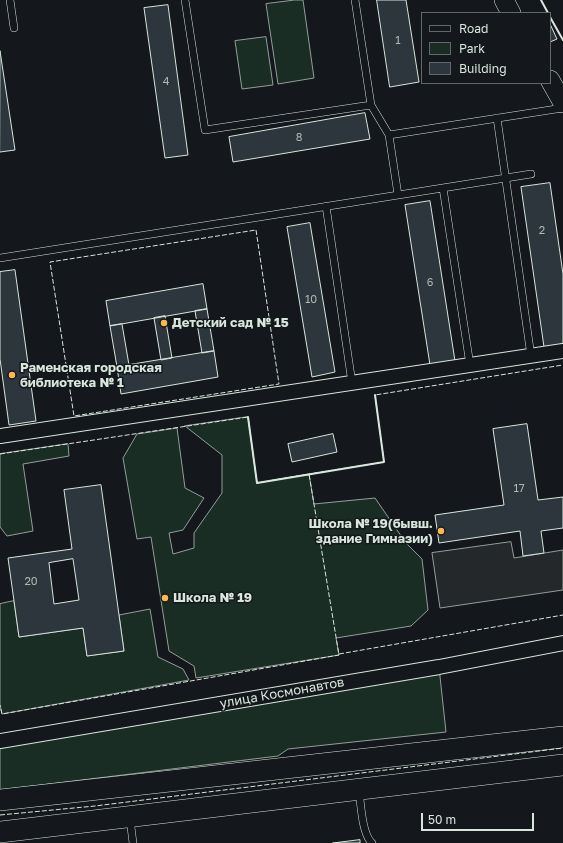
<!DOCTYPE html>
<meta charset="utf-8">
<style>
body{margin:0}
#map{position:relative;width:563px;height:843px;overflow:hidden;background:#14181c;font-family:"Golos Text",sans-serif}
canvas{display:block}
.legend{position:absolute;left:421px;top:12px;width:130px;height:72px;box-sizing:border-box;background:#14181c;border:1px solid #626a69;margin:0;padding:5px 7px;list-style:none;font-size:12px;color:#d8e6dc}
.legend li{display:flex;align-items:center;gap:8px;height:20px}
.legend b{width:20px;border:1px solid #626a69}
.scale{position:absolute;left:421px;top:813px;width:113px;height:18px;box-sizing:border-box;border:2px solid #d8e6dc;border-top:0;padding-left:5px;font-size:12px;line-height:14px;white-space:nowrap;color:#d8e6dc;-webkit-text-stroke:3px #14181c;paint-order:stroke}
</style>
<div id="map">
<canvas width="563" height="843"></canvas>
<ul class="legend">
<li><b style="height:5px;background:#14181c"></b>Road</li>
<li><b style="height:11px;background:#1a2d24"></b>Park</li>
<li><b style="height:11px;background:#2c363c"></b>Building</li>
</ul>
<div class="scale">50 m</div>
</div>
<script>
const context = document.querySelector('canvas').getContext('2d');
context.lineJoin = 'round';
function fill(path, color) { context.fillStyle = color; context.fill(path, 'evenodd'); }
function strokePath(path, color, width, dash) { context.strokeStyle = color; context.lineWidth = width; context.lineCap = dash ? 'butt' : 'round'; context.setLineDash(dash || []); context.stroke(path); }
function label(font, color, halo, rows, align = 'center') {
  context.font = font + ' "Golos Text",sans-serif'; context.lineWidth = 3; context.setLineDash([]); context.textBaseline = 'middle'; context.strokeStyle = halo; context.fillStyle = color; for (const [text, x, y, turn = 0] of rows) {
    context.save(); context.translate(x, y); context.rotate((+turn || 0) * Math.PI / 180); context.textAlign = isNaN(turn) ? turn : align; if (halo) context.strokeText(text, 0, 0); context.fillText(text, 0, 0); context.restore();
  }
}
const green = new Path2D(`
 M295,0H303L314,78L278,84L266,4Z
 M266,37L273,85L242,89L235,41Z
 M248,417L257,483L309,474L314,504L375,498L406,543L422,559L428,610L411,626L336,638L339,655L196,678L194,666L169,651L151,537L137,539L123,458L137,434L177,428L185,488L204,498L183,530L169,533L173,554L194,548V533L222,493V455L185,426Z
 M68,444L69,456L23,464L33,531L7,536L0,527V454Z
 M14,601L19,637L83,628L87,656L124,651L119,615L150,609L158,657L183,669L189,680L2,714L0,705V604Z
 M439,667L446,732L288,749L278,756L0,790V741Z`);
fill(green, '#1a2d24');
strokePath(green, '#939e99', 1);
const parking = new Path2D(`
 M511,542L514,558L563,550V590L440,608L432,553Z`);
fill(parking, '#24282b');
strokePath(parking, '#939e99', 1);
const building = new Path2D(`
 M377,0H406L419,82L390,87Z
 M168,5L188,155L165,158L144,8Z
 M551,26L557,39L550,42V27Z
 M0,51L15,150L0,152Z
 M365,113L370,139L233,162L229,137Z
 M550,183L563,274V344L544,347L521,187Z
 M430,201L455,361L430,365L405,205Z
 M310,223L335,372L312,377L287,227Z
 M15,270L36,421L9,425L0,359V272Z
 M203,284L207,309L110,326L106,301Z
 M207,309L214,351L202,353L195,311Z
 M165,316L172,358L161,360L154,318Z
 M122,324L129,365L117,367L110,326Z
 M214,351L218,377L121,394L117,367Z
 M527,424L538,500L563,497V528L541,531L544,553L523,556L520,531L439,543L435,515L504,505L493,429Z
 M333,434L337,452L292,462L288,444Z
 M101,485L124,651L87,656L83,628L19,637L8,558L72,549L64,490ZM73,559L79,600L54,604L49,563Z
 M360,840V843H333Z`);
fill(building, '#2c363c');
strokePath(building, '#d8e6dc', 1);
const service = new Path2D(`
 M10,0L14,28
 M185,0L205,130L371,105
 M355,0L371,105L389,135L398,195
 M497,118L531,356
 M389,135L563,108
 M443,188L470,365
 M326,206L352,383
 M0,258L531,174
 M359,791C361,805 362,834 372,843
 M130,819L133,843`);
const minor = new Path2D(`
 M0,436L563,351
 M0,741L439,667L563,643`);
const secondary = new Path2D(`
 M504,0L511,13
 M550,80L563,103`);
const primary = new Path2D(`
 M0,800L563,737
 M0,832L563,765`);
strokePath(service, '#d8e6dc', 8);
strokePath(minor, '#d8e6dc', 16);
strokePath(secondary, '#d8e6dc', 20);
strokePath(primary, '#d8e6dc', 22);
strokePath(service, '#14181c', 7);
strokePath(minor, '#14181c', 14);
strokePath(secondary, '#14181c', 19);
strokePath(primary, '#14181c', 21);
strokePath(new Path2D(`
 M256,230L279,384L74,416L50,262Z
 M0,454L248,417L257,483L309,474L339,655L2,714L0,705
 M309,476V474L384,462L375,395L563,365
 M339,654L563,615
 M0,815L95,806L563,748`), '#d8e6dc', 1, [5, 2]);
strokePath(new Path2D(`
 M541,0L548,13
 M550,17L563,40
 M248,417L257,483L384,462L375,395`), '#d8e6dc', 2);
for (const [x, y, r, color] of [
 [164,323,4,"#ffb74d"],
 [12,375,4,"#ffb74d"],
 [441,531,4,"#ffb74d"],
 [165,598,4,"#ffb74d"]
]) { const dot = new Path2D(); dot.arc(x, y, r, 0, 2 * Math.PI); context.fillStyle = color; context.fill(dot); strokePath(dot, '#14181c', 1.5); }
label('11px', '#adbab4', null, [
 ["1",398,41],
 ["4",166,82],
 ["8",299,138],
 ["2",542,231],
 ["6",430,283],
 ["10",311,300],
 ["17",519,489],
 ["20",31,582]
]);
label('bold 13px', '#d8e6dc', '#14181c', [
 ["Детский сад № 15",172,323],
 ["Раменская городская",20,368],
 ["библиотека № 1",20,383],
 ["Школа № 19(бывш.",433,524,"right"],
 ["здание Гимназии)",433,539,"right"],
 ["Школа № 19",173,598]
], 'left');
label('13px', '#d8e6dc', '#14181c', [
 ["улица Космонавтов",282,693,-10]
]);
</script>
